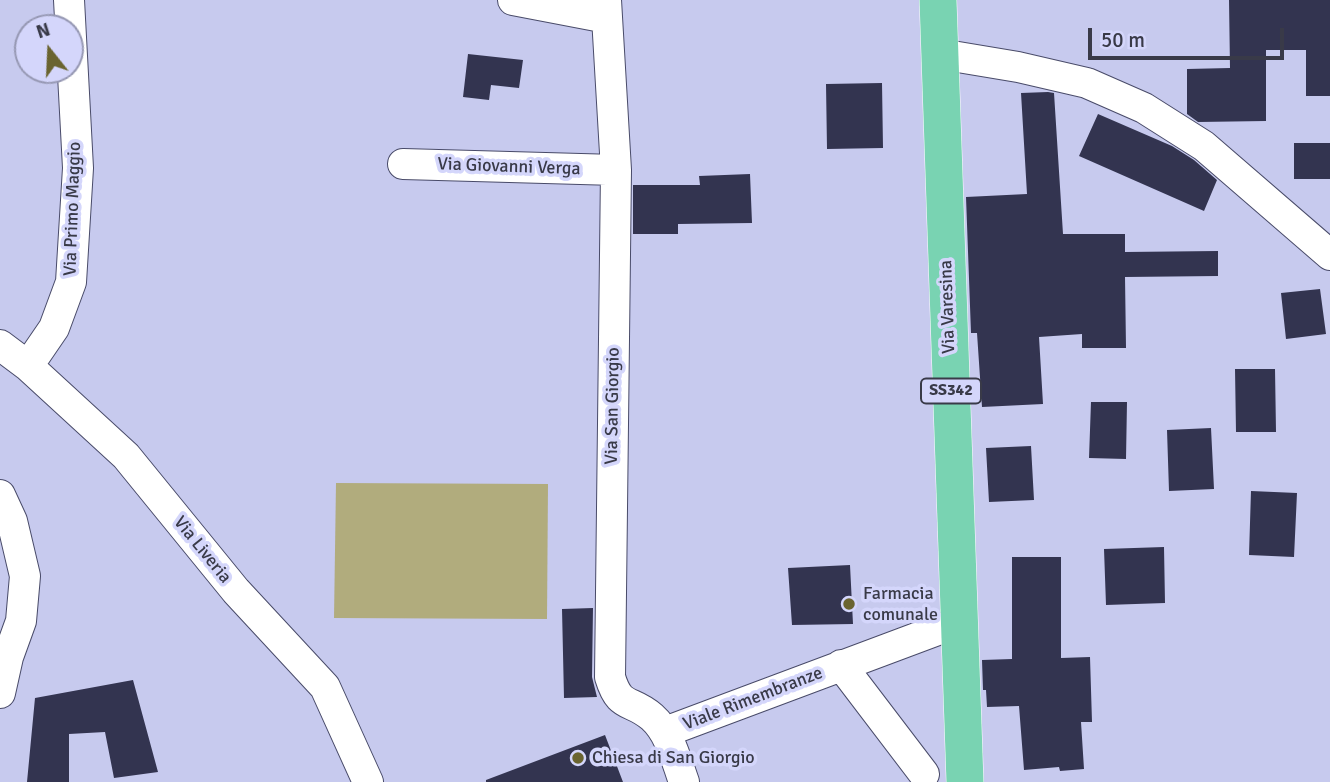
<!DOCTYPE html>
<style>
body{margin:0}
#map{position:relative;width:1330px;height:782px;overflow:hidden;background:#c7caee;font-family:Signika,sans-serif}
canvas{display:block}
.north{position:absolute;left:14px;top:14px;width:70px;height:70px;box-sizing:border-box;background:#d4d6fb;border:2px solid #9698b3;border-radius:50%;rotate:342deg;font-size:19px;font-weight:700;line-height:28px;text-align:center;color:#393a48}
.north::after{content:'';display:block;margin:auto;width:24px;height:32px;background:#6a6430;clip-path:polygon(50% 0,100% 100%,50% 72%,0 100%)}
.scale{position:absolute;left:1088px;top:28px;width:196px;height:32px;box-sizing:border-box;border:4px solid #393a48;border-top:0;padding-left:9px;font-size:21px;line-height:24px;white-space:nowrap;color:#393a48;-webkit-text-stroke:5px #d4d6fb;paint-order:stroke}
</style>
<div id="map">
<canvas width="1330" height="782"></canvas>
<div class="north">N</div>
<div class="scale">50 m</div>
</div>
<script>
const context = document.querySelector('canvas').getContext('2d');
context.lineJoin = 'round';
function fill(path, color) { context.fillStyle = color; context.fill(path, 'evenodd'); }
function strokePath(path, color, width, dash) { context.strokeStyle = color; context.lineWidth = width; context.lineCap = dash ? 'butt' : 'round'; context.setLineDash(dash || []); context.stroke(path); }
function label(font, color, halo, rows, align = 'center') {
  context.font = font + ' Signika,sans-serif'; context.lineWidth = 7; context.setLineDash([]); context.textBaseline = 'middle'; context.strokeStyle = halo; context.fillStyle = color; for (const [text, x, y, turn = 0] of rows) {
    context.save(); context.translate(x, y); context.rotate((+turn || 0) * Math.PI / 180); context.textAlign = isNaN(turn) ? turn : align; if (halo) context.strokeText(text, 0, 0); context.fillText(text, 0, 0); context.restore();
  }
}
fill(new Path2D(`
 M336,483L548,484L547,619L334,618Z`), '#b1ac7d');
fill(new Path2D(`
 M1229,0H1330V96H1306V50H1266V121L1198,122L1187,114V69L1230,68Z
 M468,54L523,60L519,88L491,85L489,100L463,97Z
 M882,83L883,148L827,149L826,84Z
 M1048,92L1054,93L1063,234H1125V252L1218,251V276L1125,277L1126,348H1082V334L1039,337L1043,404L982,407L977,333H971L966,197L1027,194L1021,93Z
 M1098,114L1172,146L1194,160L1217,180L1204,211L1079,156Z
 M1294,143H1330V179H1294Z
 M750,174L752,223L678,224V234H633V185H700L699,176Z
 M1320,289L1326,334L1286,339L1281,293Z
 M1235,369H1275L1276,432H1236Z
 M1091,402H1127L1126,459L1089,458Z
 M1211,428L1214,489L1169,491L1167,430Z
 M1031,446L1034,500L989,502L986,448Z
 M1251,491L1297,493L1294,557L1249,555Z
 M1164,547L1165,603L1106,605L1104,549Z
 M1012,557H1061V658L1090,657L1092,722H1081L1084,769L1060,771L1059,767L1024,770L1019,706L987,707L986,690H983L982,660L1012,659Z
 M850,565L853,624L792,625L788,568Z
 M593,608L592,677L597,697L564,698L562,609Z
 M133,680L158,772L114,778L105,732L69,734V782H27L35,698Z
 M605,735L623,782H486V780Z`), '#333450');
const minor = new Path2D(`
 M513,0L607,18
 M606,0L616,170L610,677C620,710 630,698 652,717C670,733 676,760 684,782
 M940,54L1018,67L1087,83L1144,108L1204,146L1330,255
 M403,164L616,170
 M0,345L28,366L126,456L236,591L325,687L368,782
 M28,366L54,328L71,282L78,168L69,0
 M0,495L12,521L25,576L21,621L8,657L0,693
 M841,665L924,774
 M665,732L959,622`);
const major = new Path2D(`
 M938,0L965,782`);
strokePath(minor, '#494b69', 32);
strokePath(major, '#fff', 38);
strokePath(minor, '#fff', 30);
strokePath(major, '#79d3b2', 37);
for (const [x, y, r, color] of [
 [849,604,7,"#6a6430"],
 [578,758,7,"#6a6430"]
]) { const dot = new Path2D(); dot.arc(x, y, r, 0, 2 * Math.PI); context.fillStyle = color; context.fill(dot); strokePath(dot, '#d4d6fb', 2.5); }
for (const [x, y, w] of [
 [951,391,60]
]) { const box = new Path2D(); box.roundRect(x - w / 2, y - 12.5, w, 25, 5); context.fillStyle = '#d4d6fb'; context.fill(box); strokePath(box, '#393a48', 2); }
label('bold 16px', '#393a48', null, [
 ["SS342",951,391]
]);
label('18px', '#393a48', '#d4d6fb', [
 ["Via Giovanni Verga",509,167,2],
 ["Via Primo Maggio",73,209,-88],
 ["Via Varesina",948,307,-92],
 ["Via San Giorgio",613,406,-89],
 ["Via Liveria",202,550,51],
 ["Viale Rimembranze",753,699,-21]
]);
label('18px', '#393a48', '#d4d6fb', [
 ["Farmacia",863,594],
 ["comunale",863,615],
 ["Chiesa di San Giorgio",592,758]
], 'left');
</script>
